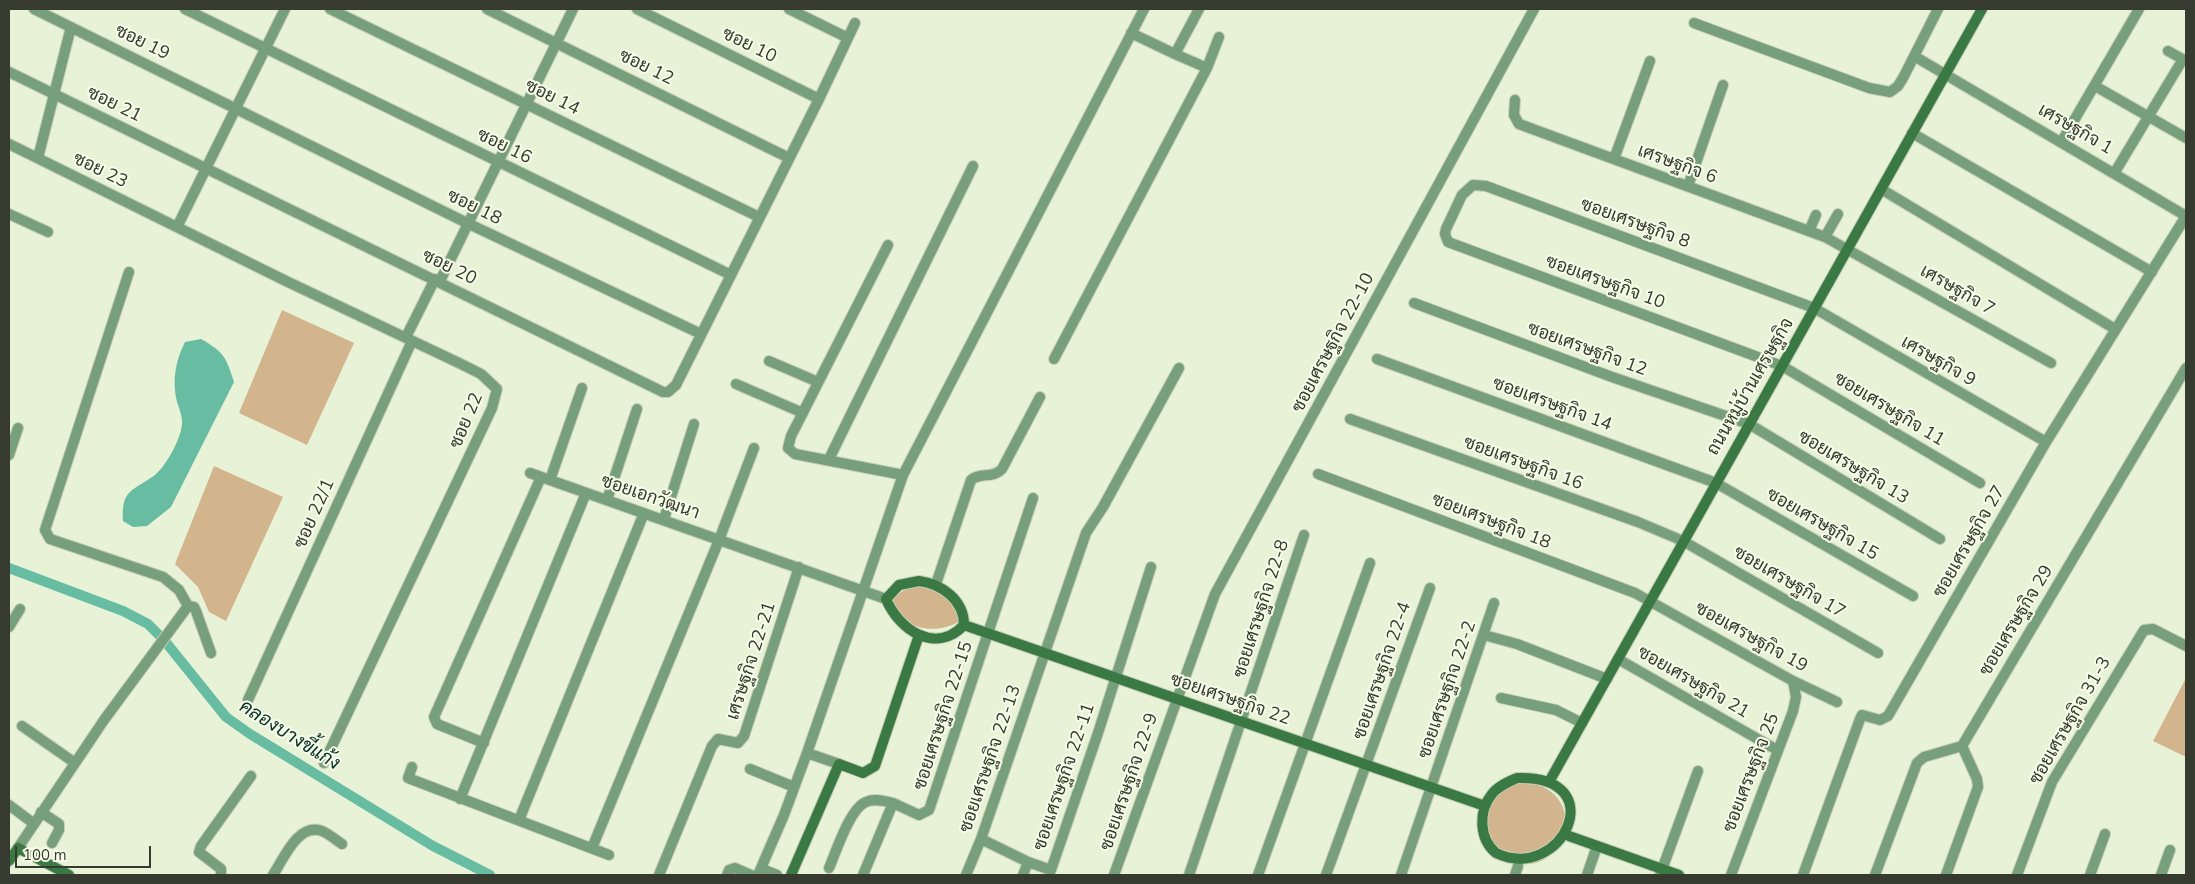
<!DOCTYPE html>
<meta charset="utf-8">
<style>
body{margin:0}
#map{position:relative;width:2195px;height:884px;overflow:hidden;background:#e8f2d7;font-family:"Nunito Sans",sans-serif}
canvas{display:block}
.frame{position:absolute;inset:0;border:10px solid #363a2f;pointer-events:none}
.scale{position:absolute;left:15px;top:846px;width:136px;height:22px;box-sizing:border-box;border:2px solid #363a2f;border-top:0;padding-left:6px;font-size:15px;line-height:18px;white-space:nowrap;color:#363a2f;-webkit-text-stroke:4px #f7fee9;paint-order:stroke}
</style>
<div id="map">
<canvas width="2195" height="884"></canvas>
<div class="frame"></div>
<div class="scale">100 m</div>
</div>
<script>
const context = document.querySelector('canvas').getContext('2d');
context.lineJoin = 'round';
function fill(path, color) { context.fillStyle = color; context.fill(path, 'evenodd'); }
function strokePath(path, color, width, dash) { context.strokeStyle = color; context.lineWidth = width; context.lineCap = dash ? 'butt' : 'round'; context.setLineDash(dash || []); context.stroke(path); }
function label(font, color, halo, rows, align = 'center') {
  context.font = font + ' "Nunito Sans",Sarabun,sans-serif'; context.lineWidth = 4; context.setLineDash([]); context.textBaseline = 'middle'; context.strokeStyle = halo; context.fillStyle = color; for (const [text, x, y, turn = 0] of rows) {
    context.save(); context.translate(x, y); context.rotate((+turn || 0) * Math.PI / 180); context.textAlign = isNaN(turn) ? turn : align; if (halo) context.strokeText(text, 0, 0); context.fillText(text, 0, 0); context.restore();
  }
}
fill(new Path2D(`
 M282,310L354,343L307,445L239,413Z
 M214,466L283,497L226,621L209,612L198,587L175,564Z
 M919,585C941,589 954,600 960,621C936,636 898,630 893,598L904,590Z
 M2186,678V757L2153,741Z
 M1522,782C1596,788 1563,882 1513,861C1505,858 1497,850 1490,845C1484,811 1484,793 1522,782Z`), '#d3b58d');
fill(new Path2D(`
 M201,339C224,352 226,357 234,382L171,507L147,526L133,527L123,521C121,489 133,491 155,475C166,466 181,439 182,424C183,418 179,408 177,402C172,381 175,362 185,342Z`), '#67bca2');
strokePath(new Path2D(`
 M9,568L123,611L148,624L164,640L226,717L250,734L433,846L490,875`), '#67bca2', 10);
const street = new Path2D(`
 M34,9L467,223L701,334
 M185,9L729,274
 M330,9L759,217
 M487,9L789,158
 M637,9L819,99
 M789,9L848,38
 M1694,23L1869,88L1890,92L1898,86L1903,78L1938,9
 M1131,33L1175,54L1199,9
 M2168,51L2186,61
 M1914,56L2186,216
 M1207,68L1219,37
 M9,72L663,392H668L676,385L819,99L855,23
 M2095,86L2186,138
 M1515,100L1514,115L1519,124L1825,237L2051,363
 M1912,133L2152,272
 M2062,141L2139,9
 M9,144L288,282L459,363L481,374L497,389L492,408L324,763
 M38,158L71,27
 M1614,159L1650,61
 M2115,172L2183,59
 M1688,186L1723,85
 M1881,189L2115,329
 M9,214L48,232
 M177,227L285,9
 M1809,231L1816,215
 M1825,237L1838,214
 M888,245L791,436L788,448L795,454L903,475
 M129,272L45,530L50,539L163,577L179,590L188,606
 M440,281L573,9
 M1414,303L1612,377L1749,424L1940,539
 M406,337L435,279
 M1054,359L1207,68L1175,54
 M1377,359L1716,483L1913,596
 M769,361L818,382
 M736,384L803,413
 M1350,419L1638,522L1683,541L1878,653
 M9,455L18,428
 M829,459L973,166
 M530,473L886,599
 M1318,474L1635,593L1793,681L1837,702
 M550,480L582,388
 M1980,483L1782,366L1448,242L1445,234L1446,229L1462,195L1473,185L1486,186L1814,308L2046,442
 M607,500L637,409
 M664,519L694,424
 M936,584L971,480C980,472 993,479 1002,469L1040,397
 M9,627L20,609
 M1484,635L1517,644L1607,679
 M1618,659L1777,750
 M1501,698L1556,710L1582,723
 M248,700L412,341
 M22,726L75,763
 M484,743L437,724L434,717L541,477
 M807,753L839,764
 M412,767L408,778L609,855
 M750,769L794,787
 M460,799L586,493
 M9,805L33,823
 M41,812L59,824V830L52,843
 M519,820L644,513
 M981,839L1028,862L1051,870L1098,733L1151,567
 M18,848L104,720L188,606L194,607L196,611L211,653
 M592,848L719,540L754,448
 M829,868C836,852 850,808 866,802C874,798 885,801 893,803
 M762,869L777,875
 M221,875V869L199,852L201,846L251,776
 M273,875C283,860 298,822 322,831C329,834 336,840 342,844
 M659,875L712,746L718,739L738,743L744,736L799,567
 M727,875L729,870L735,868L751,875
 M758,875L784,815L807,753L903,475L1144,9
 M863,875L893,803L919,815L929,810L1033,498
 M966,875L981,839L1086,533L1103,507L1179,368
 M1023,875L1028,862
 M1114,875L1215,594L1534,9
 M1189,875L1304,535
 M1258,875L1370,563
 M1326,875L1430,588
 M1401,875L1494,603
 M1515,875L1518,866
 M1587,875L1597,846
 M1660,875L1698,771
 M1731,875L1793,711L1796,697L1793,681
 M1803,875L1860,719L1862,715L1880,720L1888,716L2046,442L2186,216
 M1875,875L1917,763L1924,757L1962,746L2186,368
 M1946,875L1978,787L1977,779L1962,746
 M2017,875L2052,782L2144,630L2153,629L2186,646
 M2090,875L2105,834
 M2161,875L2170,850`);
const secondary = new Path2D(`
 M919,581C942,584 964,600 964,625C936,655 899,630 886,599L899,585Z
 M964,625L1485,806
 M1517,778C1614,775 1562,884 1496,853C1479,839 1478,811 1492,794C1498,786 1508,782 1517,778Z
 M1549,782L1982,9
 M1569,836L1679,875
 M9,861L18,848L69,875
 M791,875L839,764L863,773L875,766L919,635`);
strokePath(street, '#c4cdb5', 12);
strokePath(secondary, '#c4cdb5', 12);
strokePath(street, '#779f7b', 10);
strokePath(secondary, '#3a7844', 10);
label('18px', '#363a2f', '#f7fee9', [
 ["ซอย 19",142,43,26],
 ["ซอย 10",749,46,26],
 ["ซอย 12",646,68,26],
 ["ซอย 14",552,98,26],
 ["ซอย 21",114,105,26],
 ["เศรษฐกิจ 1",2075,130,30],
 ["ซอย 16",504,147,26],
 ["เศรษฐกิจ 6",1677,165,20],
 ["ซอย 23",100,171,26],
 ["ซอย 18",474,208,26],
 ["ซอยเศรษฐกิจ 8",1635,224,20],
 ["ซอย 20",449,268,26],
 ["ซอยเศรษฐกิจ 10",1605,283,20],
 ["เศรษฐกิจ 7",1957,291,30],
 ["ซอยเศรษฐกิจ 22-10",1334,343,-62],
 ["ซอยเศรษฐกิจ 12",1587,350,20],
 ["เศรษฐกิจ 9",1938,362,30],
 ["ถนนหมู่บ้านเศรษฐกิจ",1751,387,-60],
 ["ซอยเศรษฐกิจ 14",1552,405,20],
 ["ซอยเศรษฐกิจ 11",1889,410,31],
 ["ซอย 22",467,421,-67],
 ["ซอยเศรษฐกิจ 16",1523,464,20],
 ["ซอยเศรษฐกิจ 13",1853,468,31],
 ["ซอยเอกวัฒนา",650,498,19],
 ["ซอย 22/1",315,514,-66],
 ["ซอยเศรษฐกิจ 18",1491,522,21],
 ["ซอยเศรษฐกิจ 15",1822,525,30],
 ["ซอยเศรษฐกิจ 27",1970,542,-60],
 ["ซอยเศรษฐกิจ 17",1789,583,30],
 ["ซอยเศรษฐกิจ 22-8",1262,609,-72],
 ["ซอยเศรษฐกิจ 29",2017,621,-59],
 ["ซอยเศรษฐกิจ 19",1751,638,29],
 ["เศรษฐกิจ 22-21",752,661,-72],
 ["ซอยเศรษฐกิจ 22-4",1383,671,-71],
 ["ซอยเศรษฐกิจ 21",1693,683,30],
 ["ซอยเศรษฐกิจ 22-2",1448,690,-71],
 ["ซอยเศรษฐกิจ 22",1230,700,19],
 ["ซอยเศรษฐกิจ 22-15",944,716,-72],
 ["ซอยเศรษฐกิจ 31-3",2071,721,-60],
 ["ซอยเศรษฐกิจ 22-13",991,759,-71],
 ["ซอยเศรษฐกิจ 25",1752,773,-69],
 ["ซอยเศรษฐกิจ 22-11",1065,777,-71],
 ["ซอยเศรษฐกิจ 22-9",1130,782,-71]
]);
label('italic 19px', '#083126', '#f7fee9', [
 ["คลองบางขี้แก้ง",289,736,32]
]);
</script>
